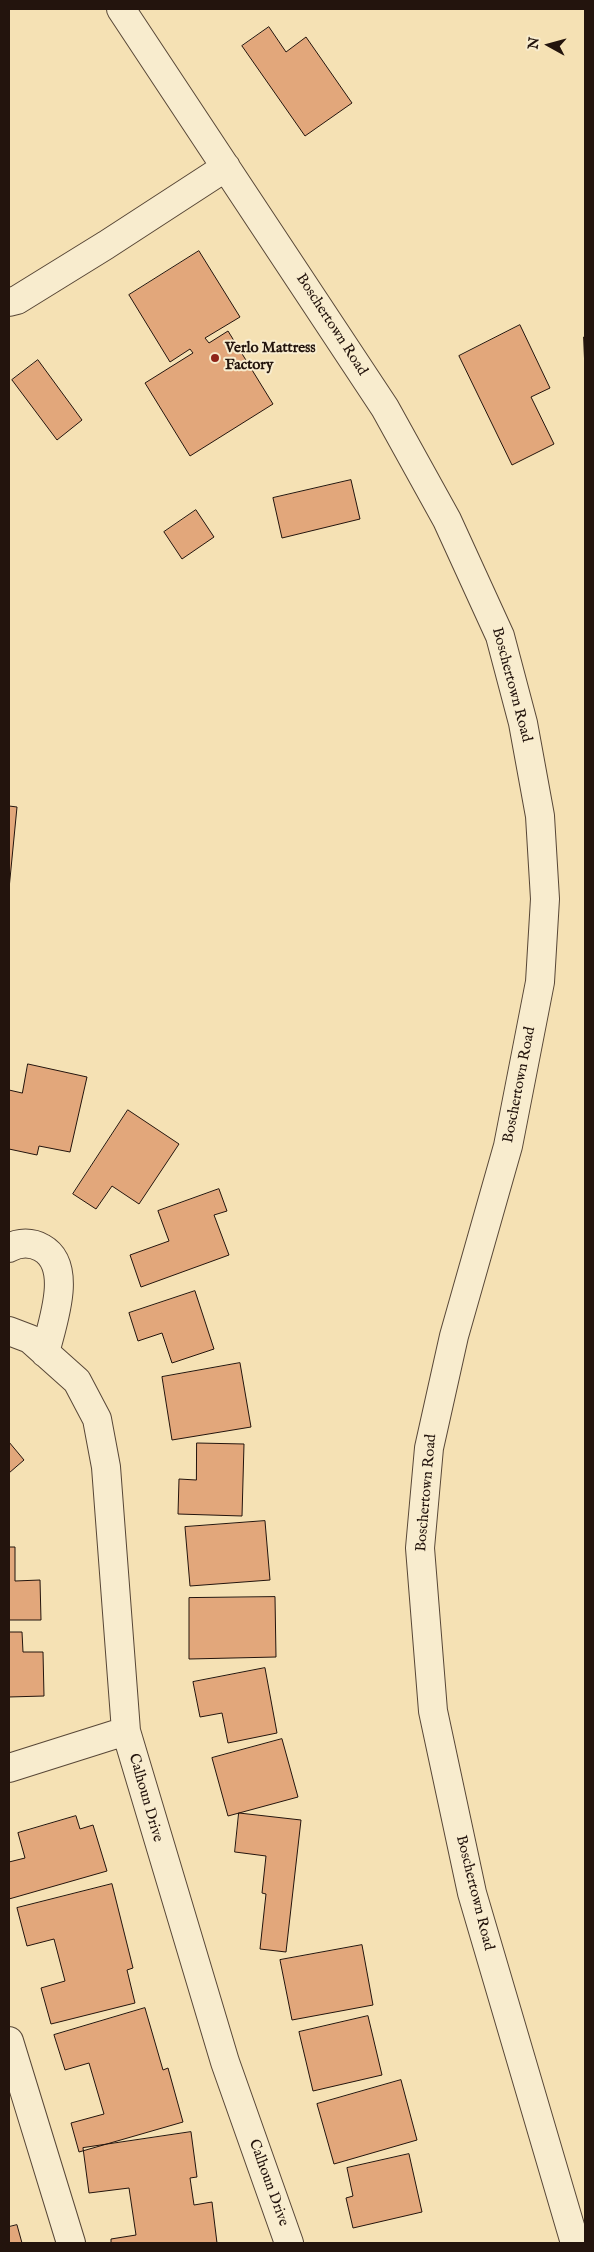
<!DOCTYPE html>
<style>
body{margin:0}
#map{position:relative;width:594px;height:2252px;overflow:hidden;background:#f5e1b4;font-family:"IM FELL English",serif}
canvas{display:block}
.frame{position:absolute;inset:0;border:10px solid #23140d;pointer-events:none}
.north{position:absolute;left:524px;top:20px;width:50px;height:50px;-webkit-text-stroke:4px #f8ecce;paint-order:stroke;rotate:277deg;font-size:14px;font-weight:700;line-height:20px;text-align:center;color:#23140d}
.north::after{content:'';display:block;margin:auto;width:18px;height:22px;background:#23140d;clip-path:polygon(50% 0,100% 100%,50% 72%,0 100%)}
</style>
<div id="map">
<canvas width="594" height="2252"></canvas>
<div class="frame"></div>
<div class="north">N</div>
</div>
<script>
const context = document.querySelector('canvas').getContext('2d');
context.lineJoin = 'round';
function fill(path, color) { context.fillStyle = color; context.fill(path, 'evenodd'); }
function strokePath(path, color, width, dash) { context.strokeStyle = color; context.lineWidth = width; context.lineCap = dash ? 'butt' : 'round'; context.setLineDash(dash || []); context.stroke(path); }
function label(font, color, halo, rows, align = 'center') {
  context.font = font + ' "IM FELL English",serif'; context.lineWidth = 4; context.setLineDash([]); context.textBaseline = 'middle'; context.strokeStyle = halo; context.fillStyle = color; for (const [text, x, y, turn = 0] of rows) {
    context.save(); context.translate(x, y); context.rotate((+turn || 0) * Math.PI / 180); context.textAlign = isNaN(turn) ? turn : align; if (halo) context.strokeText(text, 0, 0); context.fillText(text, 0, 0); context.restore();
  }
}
const building = new Path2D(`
 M269,27L286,52L306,37L352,103L305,136L242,46Z
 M199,251L240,317L205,338L209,343L228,331L273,404L190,456L145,383L193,353L190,349L170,362L129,295Z
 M520,325L550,388L531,397L554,444L512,465L459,356Z
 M584,337H585V370Z
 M38,360L82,420L57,440L12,380Z
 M351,480L360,519L282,538L273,498Z
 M196,510L214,537L182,559L164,532Z
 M9,806L17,807L9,889Z
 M28,1064L87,1077L70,1152L39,1146L37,1155L9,1149V1090L22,1093Z
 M128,1110L179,1144L139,1204L112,1186L96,1209L73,1194Z
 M219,1189L227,1211L214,1215L229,1255L141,1287L130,1255L169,1241L158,1211Z
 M195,1291L214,1349L172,1363L162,1333L138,1341L129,1313Z
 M240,1363L251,1427L172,1440L162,1377Z
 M9,1442L24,1460L9,1473Z
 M197,1443L244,1444L242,1516L178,1514L179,1479L196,1480Z
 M265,1521L270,1580L190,1586L185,1527Z
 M9,1547H15V1581L40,1580L41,1620H9Z
 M275,1597L276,1657L189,1659V1598Z
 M9,1632H22L23,1652H43L44,1696L9,1697Z
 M265,1668L277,1733L228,1743L222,1713L200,1717L193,1682Z
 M282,1739L298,1797L228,1816L212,1758Z
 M239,1813L301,1820L286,1952L260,1949L266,1894L262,1893L266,1856L235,1852Z
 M76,1816L80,1829L93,1825L107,1871L9,1899V1862L25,1858L18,1833Z
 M112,1884L133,1968L127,1970L135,2003L51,2024L41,1988L65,1981L54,1939L27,1946L17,1908Z
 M362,1945L373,2005L292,2020L280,1960Z
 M145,2008L163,2070L168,2068L183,2122L79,2152L71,2123L104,2114L89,2063L65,2070L54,2035Z
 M368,2016L382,2075L313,2091L299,2032Z
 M401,2080L417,2140L334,2164L317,2104Z
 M191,2132L197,2177L190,2178L194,2205L212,2202L217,2243H111V2239L136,2235L129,2188L89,2193L83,2148Z
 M409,2154L422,2212L353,2228L346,2198L353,2196L347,2168Z
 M17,2225L22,2243H9V2227Z`);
fill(building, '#e2a77b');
strokePath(building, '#23140d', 1);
const minor = new Path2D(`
 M121,9L385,408L447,520L500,636L523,723L540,816L545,899L540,982L508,1146L454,1336L429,1448L420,1548L433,1711L472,1893L575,2243
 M9,302L17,300L106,245L226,167
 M9,1248C19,1242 32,1242 42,1248C74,1266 52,1324 45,1353
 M9,1331L30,1339L77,1381L97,1419L106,1467L126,1731L225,2062L289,2243
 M9,1768L126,1731
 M9,2041L71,2243`);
strokePath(minor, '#584737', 30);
strokePath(minor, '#f8ecce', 28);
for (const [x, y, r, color] of [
 [215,358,5,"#8f2418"]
]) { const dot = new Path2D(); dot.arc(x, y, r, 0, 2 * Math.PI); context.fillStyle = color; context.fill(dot); strokePath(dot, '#f8ecce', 2); }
label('15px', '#23140d', '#f8ecce', [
 ["Boschertown Road",331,325,57],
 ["Boschertown Road",511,685,75],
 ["Boschertown Road",520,1085,-79],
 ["Boschertown Road",427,1493,-85],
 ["Calhoun Drive",145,1798,74],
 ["Boschertown Road",474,1893,76],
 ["Calhoun Drive",268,2183,70]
]);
label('bold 15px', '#23140d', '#f8ecce', [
 ["Verlo Mattress",225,349],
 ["Factory",225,366]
], 'left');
</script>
